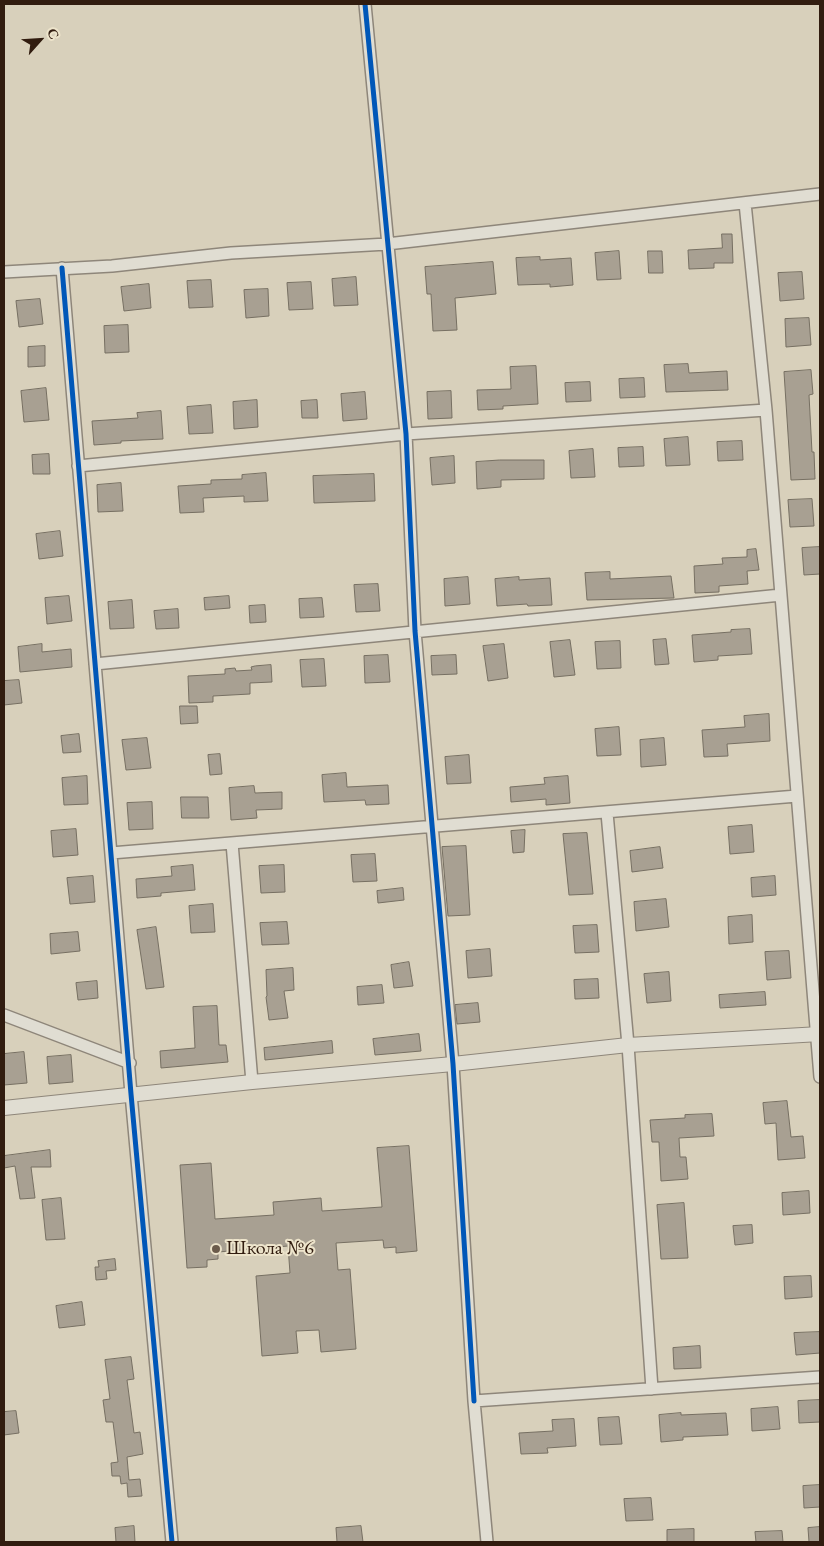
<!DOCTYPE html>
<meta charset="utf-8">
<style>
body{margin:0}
#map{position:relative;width:824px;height:1546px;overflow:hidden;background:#d8d0bb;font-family:"EB Garamond",serif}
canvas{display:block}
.frame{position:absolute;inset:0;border:5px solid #311c0f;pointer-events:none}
.north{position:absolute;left:15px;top:15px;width:50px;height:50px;-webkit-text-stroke:4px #ede4cb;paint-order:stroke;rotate:64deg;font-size:14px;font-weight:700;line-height:20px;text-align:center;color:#311c0f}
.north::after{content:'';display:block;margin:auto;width:18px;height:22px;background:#311c0f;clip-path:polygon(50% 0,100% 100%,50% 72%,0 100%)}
</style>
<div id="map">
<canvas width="824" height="1546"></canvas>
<div class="frame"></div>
<div class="north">С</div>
</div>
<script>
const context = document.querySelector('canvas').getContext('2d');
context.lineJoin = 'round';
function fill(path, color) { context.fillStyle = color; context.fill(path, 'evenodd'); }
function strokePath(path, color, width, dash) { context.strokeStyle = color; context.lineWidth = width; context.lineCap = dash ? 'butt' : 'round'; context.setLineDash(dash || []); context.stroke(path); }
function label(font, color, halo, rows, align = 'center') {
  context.font = font + ' "EB Garamond",serif'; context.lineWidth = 4; context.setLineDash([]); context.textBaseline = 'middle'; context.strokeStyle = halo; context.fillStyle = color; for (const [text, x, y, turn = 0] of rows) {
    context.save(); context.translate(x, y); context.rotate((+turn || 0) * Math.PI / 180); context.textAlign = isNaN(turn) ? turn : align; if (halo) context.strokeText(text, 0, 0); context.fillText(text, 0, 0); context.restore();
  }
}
const building = new Path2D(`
 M722,234H732L733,263H714V268L689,269L688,250L722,248Z
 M619,251L621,279L597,280L595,253Z
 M648,251H662L663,273H649Z
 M540,257V260L571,258L573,285L550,287V284L518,285L516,258Z
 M493,262L496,294L455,298L457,330L433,331L431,294H427L425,267Z
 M802,272L804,299L780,301L778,273Z
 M356,277L358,305L334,306L332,279Z
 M211,280L213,307L189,308L187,281Z
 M311,282L313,309L289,310L287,283Z
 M149,284L151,308L124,311L121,287Z
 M268,289L269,316L246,318L244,290Z
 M40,299L43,324L19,327L16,301Z
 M809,318L811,345L786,347L785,319Z
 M128,325L129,352L105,353L104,326Z
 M45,346V366L28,367V347Z
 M688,364L689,373L727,371L728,390L666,392L664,365Z
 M536,366L538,404L503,406V409L478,410L477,390L511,389L510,367Z
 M811,370L813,394L809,395L812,452H814L815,479L791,480L784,372Z
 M644,378L645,397L620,398L619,379Z
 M590,382L591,401L566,402L565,383Z
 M46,388L49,420L24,422L21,391Z
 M451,391L452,418L428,419L427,392Z
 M365,392L367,419L343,421L341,394Z
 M257,400L258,427L234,429L233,402Z
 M317,400L318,418H302L301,401Z
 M211,405L213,433L189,434L187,407Z
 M161,411L163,439L121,441V443L94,445L92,421L138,418L137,413Z
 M688,437L690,465L666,466L664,439Z
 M742,441L743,460L718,461L717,442Z
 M643,447L644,466L619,467L618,448Z
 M593,449L595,477L571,478L569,451Z
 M49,454L50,474H33L32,455Z
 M454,456L455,483L432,485L430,458Z
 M500,460H544V479L501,480V487L477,489L476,462Z
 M266,473L268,501L244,502V496L203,498L204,512L180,513L178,486L211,484V480L242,479V475Z
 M374,474L375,501L314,503L313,476Z
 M121,483L123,511L98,512L97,485Z
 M812,499L814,526L790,527L788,500Z
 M60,531L63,556L39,559L36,534Z
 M820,547V574L804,575L802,548Z
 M756,549L759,570L747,571L748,584L719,586V592L695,593L694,566L723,564L722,558L747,557V550Z
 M610,572V579L671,576L674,598L587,600L585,573Z
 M468,577L470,604L445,606L444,579Z
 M519,577V580L550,578L552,605L528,606L527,604L497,606L495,579Z
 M378,584L380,611L356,612L354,585Z
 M69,596L72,621L47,624L45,598Z
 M229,596L230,608L205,610L204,598Z
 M322,598L324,617L300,618L299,599Z
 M132,600L134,628L110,629L108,602Z
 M265,605L266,622L250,623L249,606Z
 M178,609L179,628L156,629L154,611Z
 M750,629L752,654L718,656V660L694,662L692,635L731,632V630Z
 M666,639L669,664L655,665L653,640Z
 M570,640L575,675L554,677L550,642Z
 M620,641L621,668L597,669L595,642Z
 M42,644V652L71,649L72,667L20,672L18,647Z
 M504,644L508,678L488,681L483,646Z
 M388,655L390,682L365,683L364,656Z
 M456,655L457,674L432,675L431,656Z
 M324,659L326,686L302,687L300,660Z
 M271,665L272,682L250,683V694L213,696V702L189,703L188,676L225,674V669L235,668L236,671L252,670L251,667L255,666Z
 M19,680L22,703L4,705V681Z
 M180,706H197L198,723L181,724Z
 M769,714L770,741L727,744L728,756L704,757L702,730L745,727L744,716Z
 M619,727L621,755L597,756L595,729Z
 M79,734L81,752L63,753L61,736Z
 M147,738L151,768L126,770L122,740Z
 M664,738L666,765L641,767L640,740Z
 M220,754L222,774L210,775L208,755Z
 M469,755L471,783L447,784L445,757Z
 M346,773L347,787L388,785L389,804L366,805L365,800L324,802L322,775Z
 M87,776L88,804L64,805L62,778Z
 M568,776L570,803L546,805V799L511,802L510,787L545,784L544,778Z
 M254,786L255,793L282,792V809L256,810L257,818L231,820L229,788Z
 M181,797H208L209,818H182Z
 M152,802L153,829L129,830L127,803Z
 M752,825L754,852L730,854L728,827Z
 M76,829L78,855L53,857L51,831Z
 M525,830L524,852L513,853L511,831Z
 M587,833L593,894L569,895L563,834Z
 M466,846L470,915L448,916L442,847Z
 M660,847L663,868L632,872L630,851Z
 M375,854L377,881L353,882L351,855Z
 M193,865L195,890L161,893V896L137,898L136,879L172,876L171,867Z
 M284,865L285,892L261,893L259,866Z
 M93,876L95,902L70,904L67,878Z
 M775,876L776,895L752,897L751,878Z
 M403,888L404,900L378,903L377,891Z
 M666,899L669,927L636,931L634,902Z
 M213,904L215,932L191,933L189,906Z
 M752,915L753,942L729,944L728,917Z
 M287,922L289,944L262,945L260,923Z
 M597,925L599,952L575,953L573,926Z
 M156,927L164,987L146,989L137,930Z
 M78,932L80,951L51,954L50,934Z
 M490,949L492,976L468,978L466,951Z
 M789,951L791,978L767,980L765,952Z
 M409,962L413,986L394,988L391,965Z
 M293,968L294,990L284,991L288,1018L269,1020L266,997L267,996L266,970Z
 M669,972L671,1001L647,1003L644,974Z
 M598,979L599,998L575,999L574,980Z
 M97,981L98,998L78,1000L76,983Z
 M382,985L384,1003L358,1005L357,987Z
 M765,992L766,1005L720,1008L719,995Z
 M478,1003L480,1022L457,1024L455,1005Z
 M217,1006L219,1045H226L228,1062L161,1068L160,1051L195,1048L193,1007Z
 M419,1034L421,1051L375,1055L373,1039Z
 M332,1041L333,1053L265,1060L264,1048Z
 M24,1052L27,1083L4,1085V1054Z
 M71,1055L73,1082L49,1084L47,1057Z
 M787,1101L791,1137L803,1136L805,1158L778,1160L776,1123L765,1124L763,1103Z
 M712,1114L714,1136L679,1138L680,1157H686L688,1179L661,1181L659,1142H652L650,1120L685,1118V1115Z
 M409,1146L417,1251L396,1253V1247L384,1248L383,1240L336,1243L338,1270L350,1269L356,1349L321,1352L319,1330L296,1331L298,1353L262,1356L256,1276L290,1273L288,1246L218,1252V1259L207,1260V1267L187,1268L180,1165L211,1163L215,1219L274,1215L273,1202L321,1198L322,1211L382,1207L377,1148Z
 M50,1150L51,1167H31L35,1198L20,1199L15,1166L4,1168V1156Z
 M809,1191L810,1213L783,1215L782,1193Z
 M61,1198L65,1239L46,1240L42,1200Z
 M684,1203L688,1258L661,1259L657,1205Z
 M752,1225L753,1243L735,1245L733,1226Z
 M115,1259L116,1270L106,1271L107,1279L96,1280L95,1267H99L98,1261Z
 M811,1276L812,1297L785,1299L784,1277Z
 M82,1302L85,1325L59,1328L56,1306Z
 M820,1332V1353L796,1355L794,1333Z
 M700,1346L701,1368L674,1369L673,1348Z
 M131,1357L134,1379L127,1380L134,1433L140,1432L143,1454L127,1457L129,1480L140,1479L142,1496L128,1497L127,1483L121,1484L120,1476H112L111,1463L118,1462L113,1422H106L103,1400L110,1399L105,1360Z
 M820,1400V1422L799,1423L798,1401Z
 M778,1407L780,1429L752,1431L751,1409Z
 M16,1411L19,1433L4,1435V1412Z
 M681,1413V1415L726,1413L728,1435L683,1437V1440L661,1442L659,1415Z
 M619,1417L622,1444L600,1445L598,1418Z
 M574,1419L576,1446L547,1448L548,1453L521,1454L519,1433L553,1431L552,1420Z
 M820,1485V1507L804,1508L803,1486Z
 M651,1498L653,1520L626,1521L624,1499Z
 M134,1526L135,1542H116L115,1528Z
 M361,1526L363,1542H337L336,1528Z
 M820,1527V1542H809L808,1528Z
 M694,1529V1542H667V1530Z
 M782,1531L783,1542H756L755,1532Z`);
fill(building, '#a8a092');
strokePath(building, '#766f62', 1);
const minor = new Path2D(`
 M365,4L406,434L415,631L453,1064L474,1401
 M745,203L766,410L820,1077
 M62,268L131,1094L172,1542
 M4,272L112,266L231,253L387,244L820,194
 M78,466L406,434L766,410
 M95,664L781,595
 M607,813L628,1045L652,1389
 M232,843L252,1082
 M111,853L797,796
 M4,1015L130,1063
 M487,1542L474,1401L820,1377`);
const tertiary = new Path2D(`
 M4,1108L252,1082L453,1064L628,1045L820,1034`);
strokePath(minor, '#8e867a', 14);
strokePath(tertiary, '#8e867a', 16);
strokePath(minor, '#e0ddd2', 11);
strokePath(tertiary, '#e0ddd2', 14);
strokePath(new Path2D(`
 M365,4L406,434L415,631L453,1064L474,1401
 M62,268L131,1094L172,1542`), '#0057b8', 5);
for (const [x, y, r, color] of [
 [216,1249,5,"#6b5b4b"]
]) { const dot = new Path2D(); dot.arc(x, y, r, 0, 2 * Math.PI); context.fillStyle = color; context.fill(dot); strokePath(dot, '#ede4cb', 2); }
label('20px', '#311c0f', '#ede4cb', [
 ["Школа №6",226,1249]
], 'left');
</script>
